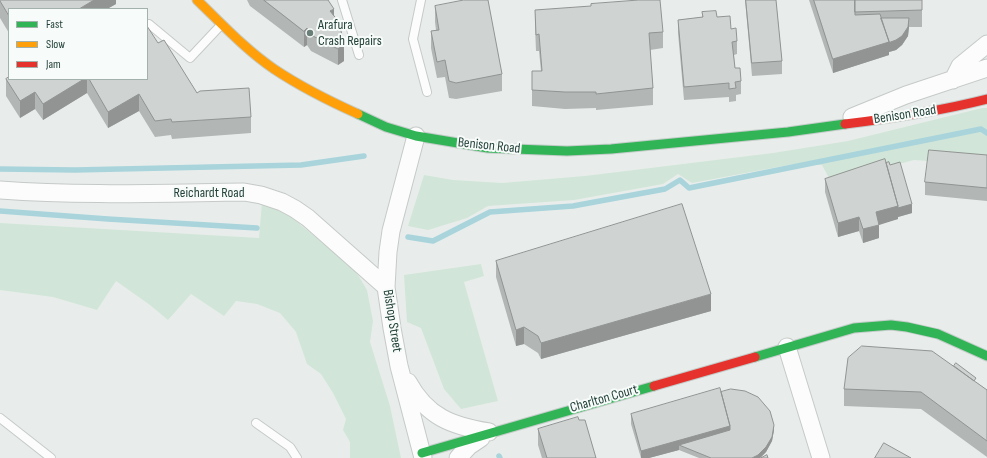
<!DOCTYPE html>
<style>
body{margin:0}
#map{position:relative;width:987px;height:458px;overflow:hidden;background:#e8edeb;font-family:"Sofia Sans Condensed",sans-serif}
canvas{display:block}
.legend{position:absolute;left:8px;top:8px;width:140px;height:72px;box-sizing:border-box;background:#f7fbf9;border:1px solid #a3b1ad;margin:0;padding:5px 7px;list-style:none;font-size:12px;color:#24423a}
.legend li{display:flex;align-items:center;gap:8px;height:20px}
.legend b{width:20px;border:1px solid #a3b1ad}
</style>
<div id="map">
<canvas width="987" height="458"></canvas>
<ul class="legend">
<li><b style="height:5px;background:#30b455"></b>Fast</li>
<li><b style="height:5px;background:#ff9f0a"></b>Slow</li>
<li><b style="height:5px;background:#e5322d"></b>Jam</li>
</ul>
</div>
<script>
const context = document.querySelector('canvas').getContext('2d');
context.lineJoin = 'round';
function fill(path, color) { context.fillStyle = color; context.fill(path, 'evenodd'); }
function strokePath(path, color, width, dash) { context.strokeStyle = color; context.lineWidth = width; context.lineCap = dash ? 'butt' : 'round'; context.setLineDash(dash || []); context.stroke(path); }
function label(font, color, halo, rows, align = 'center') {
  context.font = font + ' "Sofia Sans Condensed",sans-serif'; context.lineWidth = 4; context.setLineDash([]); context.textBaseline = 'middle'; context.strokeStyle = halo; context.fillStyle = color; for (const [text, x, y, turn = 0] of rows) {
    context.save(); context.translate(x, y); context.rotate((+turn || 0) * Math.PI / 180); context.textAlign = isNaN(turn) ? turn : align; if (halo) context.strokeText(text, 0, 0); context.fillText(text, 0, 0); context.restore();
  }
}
fill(new Path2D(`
 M982,108H987V165L914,160L831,182L822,165L794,164L692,183L678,174L663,184L574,200L488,206L467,218L428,230L408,226L424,175L453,180L502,183L585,176L773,153L848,141Z
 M262,202L290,216L355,270L367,290L373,321L370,342L390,406L401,458H350V442L343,430L346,419L333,393L321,374L307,364L296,332L280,313L257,304L236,301L224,316L191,294L168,320L150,305L116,281L97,310L53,297L0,290V223L259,238Z
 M481,264L484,276L464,282L498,401L461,409L444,389L421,328L407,322L404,275Z`), '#d1e6d8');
strokePath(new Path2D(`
 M0,169L75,170L301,165L364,156
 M0,211L108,219L257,228
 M408,237L433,241L490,212L573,206L665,189L680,180L689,188L981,129L987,133
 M499,456L500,458`), '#a9d4db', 5.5);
const lane = new Path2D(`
 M342,0L359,55
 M421,0L413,39L427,92
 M147,24H149L190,58L221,25
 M0,418L51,458
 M256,423L290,447L297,458`);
const street = new Path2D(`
 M953,80L960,66L987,44
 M852,117L906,95L987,68
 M416,136L391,231L388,252L386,287L392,328L399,366L423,458
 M0,190C81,196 162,193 244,192L261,195L282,202L295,209L308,218L386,287
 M787,347L821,458
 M408,382C427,417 452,426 489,432
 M458,458L469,446L481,438`);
const fast = new Path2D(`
 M358,114L386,127L416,136L488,148L567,151L611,149L788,132L845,124
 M755,357L854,328L891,325L907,327L938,334L987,356
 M422,453L654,386`);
const slow = new Path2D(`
 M197,0C222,24 246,50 274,69C301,87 329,101 358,114`);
const jam = new Path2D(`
 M845,124C893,118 940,111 987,99
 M654,386L755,357`);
strokePath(lane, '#c5cac8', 10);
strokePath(street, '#c5cac8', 19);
strokePath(fast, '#c3cbc8', 11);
strokePath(slow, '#c3cbc8', 11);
strokePath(jam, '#c3cbc8', 11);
strokePath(lane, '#fcfcfc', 8);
strokePath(street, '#fcfcfc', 17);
strokePath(fast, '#30b455', 9);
strokePath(slow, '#ff9f0a', 9);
strokePath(jam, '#e5322d', 9);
fill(new Path2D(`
 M0,0H116V4L107,9H9V33L0,18Z
 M247,0H328L334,16L344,61L338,65L311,51L307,45L304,47L250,6Z
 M745,0H776L782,61V74L752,76Z
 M809,0H922V27H909L908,36L902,45L896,50L889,52V55L833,73Z
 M435,6L502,74V91L456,99L449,98L445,77L437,78L431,48V31L436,30L435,22Z
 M535,10L663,32V48L650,50L653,88V105L596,110V108L565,109L532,106V71H541L539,51H536L535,26Z
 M702,12L717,17L731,29L737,41V54L734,55L735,68L741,81V94L736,95V101L729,102V97L684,100L678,33V20L702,17Z
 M158,43L197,93L251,117V133L172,139L171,135L155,137L139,111L108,128L87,93L43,120L35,109L20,118L6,96V79H147Z
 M987,155V201L925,195V182Z
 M886,163L890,165L912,213L898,217V219L879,224V238L863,243L859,231L838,237L825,192V179Z
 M496,261L711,311L541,359L538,353L524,344L516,346L496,277Z
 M976,382L987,390V457L921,409L844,406V389Z
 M721,392L774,430L772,441L766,452L760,458H699L679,450L649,458H641L631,424V414Z
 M579,420L596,458H542L538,445V429Z`), '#b2b6b5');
fill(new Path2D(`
 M94,0H116V4L107,9H79Z
 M334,9V25L330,11Z
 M909,18V27L908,36L902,45L896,50L889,52V55L833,73V59Z
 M307,28V45L304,47V31Z
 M344,44V61L338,65V49Z
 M84,79H87V93L43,120V104Z
 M35,92V109L20,118V101Z
 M139,94V111L108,128V112Z
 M912,204V213L898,217V219L876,226V212L898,206Z
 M859,217V231L838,237V223Z
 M879,225V238L863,243V229Z
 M711,294V311L541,359V343Z
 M524,327V344L516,346V330Z
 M774,425V430L772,441L766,452L760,458H752Z
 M730,426V435L679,445V450L649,458H641V451Z`), '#919493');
const building = new Path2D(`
 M0,0H94L79,9H9V16L0,1Z
 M264,0H328L334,9L330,11L339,22L344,44L338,49L311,35L307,28L304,31Z
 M464,0H488L502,74L456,83L449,81L445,60L437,62L431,31L439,30L435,6Z
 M639,0H660L663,32L649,33L653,88L596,94V92H565L532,90V71H542L539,34L536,35L535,10L591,6V4Z
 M746,0H776L782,61L752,63Z
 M814,0H855V15L880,14L889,42L833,59Z
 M855,0H922V10L855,12Z
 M716,11L717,17L730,16L731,29L736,28L737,41L732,42L735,68H740L741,81L735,82L736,88L729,89V83L684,87L678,20L703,17L702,12Z
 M881,18H909L908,27L902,36L896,40L888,43L889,42Z
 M147,26L158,43L164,40L197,93L200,91L249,88L251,117L172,122L171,119L155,121L139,94L108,112L89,79H147Z
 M9,77V79H84L43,104L35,92L20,101L6,79Z
 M929,150L987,155V188L925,182Z
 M885,159L898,206L876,212L879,225L863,229L859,217L838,223L825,179Z
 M889,162L890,165L900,162L912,204L898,208V206L886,163Z
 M682,204L711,294L541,343L538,336L524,327L516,330L496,261Z
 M862,346L932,351L987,390V441L921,392L844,389L848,358Z
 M956,363L976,378L974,381L954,366Z
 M720,388L730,426L641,451L631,414Z
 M731,389L745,391L758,397L770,411L774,425L772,437L766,447L758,455L752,458H711L679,445L730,430V426L721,392Z
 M578,417L579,420H585L596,458H547L538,429Z
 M884,443L911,458H875Z
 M767,455L768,458H761Z`);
fill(building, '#cfd4d2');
strokePath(building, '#919493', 1);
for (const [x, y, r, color] of [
 [310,33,4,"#697e78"]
]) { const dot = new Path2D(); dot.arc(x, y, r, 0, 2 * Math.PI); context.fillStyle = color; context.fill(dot); strokePath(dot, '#f7fbf9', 1.5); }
label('14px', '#24423a', '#f7fbf9', [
 ["Arafura",318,25],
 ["Crash Repairs",318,41]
], 'left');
label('14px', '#24423a', '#f7fbf9', [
 ["Benison Road",905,115,-9],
 ["Benison Road",489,146,6],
 ["Reichardt Road",209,193],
 ["Bishop Street",392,321,81],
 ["Charlton Court",604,399,-16]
]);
</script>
